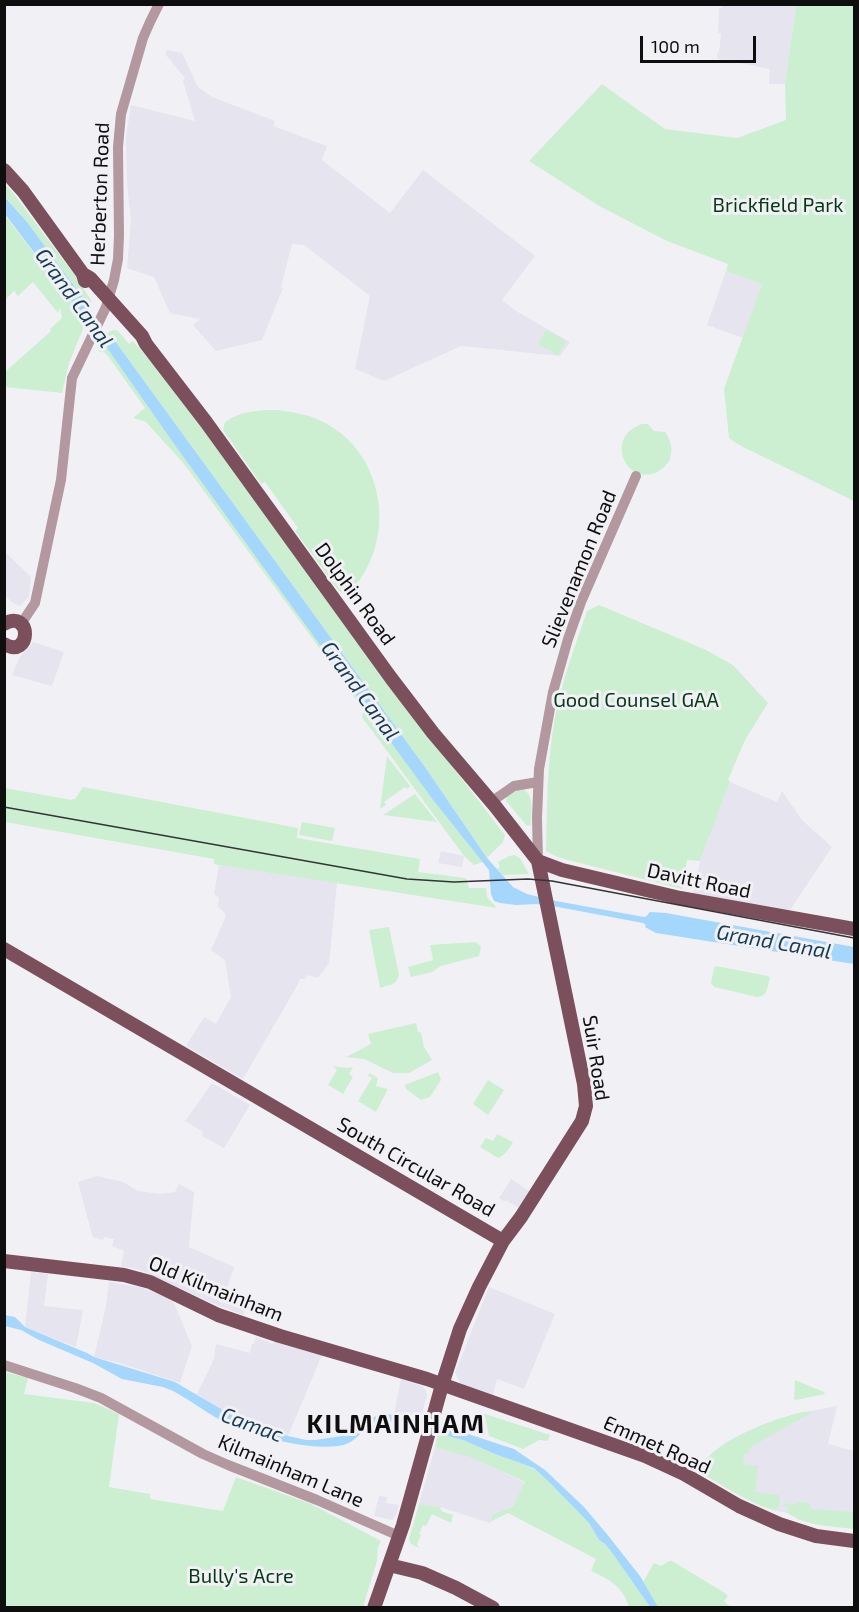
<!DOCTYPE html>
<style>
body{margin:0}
#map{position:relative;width:859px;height:1612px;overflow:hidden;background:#f1f1f5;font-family:"Exo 2",sans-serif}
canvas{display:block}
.frame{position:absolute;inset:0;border:6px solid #0e0e0f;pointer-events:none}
.scale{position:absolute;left:640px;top:36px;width:116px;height:27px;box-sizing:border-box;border:3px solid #0e0e0f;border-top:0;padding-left:8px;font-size:18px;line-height:21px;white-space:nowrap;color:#0e0e0f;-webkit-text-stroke:4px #f1f1f5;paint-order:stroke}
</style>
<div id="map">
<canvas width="859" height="1612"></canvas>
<div class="frame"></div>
<div class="scale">100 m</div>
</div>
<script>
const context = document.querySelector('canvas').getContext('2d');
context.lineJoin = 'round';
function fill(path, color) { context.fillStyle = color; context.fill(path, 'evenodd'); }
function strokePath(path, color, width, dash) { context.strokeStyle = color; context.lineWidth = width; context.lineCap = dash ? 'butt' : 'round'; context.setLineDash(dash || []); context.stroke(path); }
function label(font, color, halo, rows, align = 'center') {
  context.font = font + ' "Exo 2",sans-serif'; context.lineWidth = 6; context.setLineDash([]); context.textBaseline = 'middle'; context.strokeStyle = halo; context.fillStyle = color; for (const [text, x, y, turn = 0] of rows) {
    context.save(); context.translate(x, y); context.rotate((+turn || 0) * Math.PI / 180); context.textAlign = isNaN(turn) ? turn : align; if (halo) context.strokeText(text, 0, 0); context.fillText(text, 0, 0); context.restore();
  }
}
fill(new Path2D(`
 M723,5H796L785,84H769L770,69L718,59L717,53H719L721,33H718L719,8H722Z
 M167,50L182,53L198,87L212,97L275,121L273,126L327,146L322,160L390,213L423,170L535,256L502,300L516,311L570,342L560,356L461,346L384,381L355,369L370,296L304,245L292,244L281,287L283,288L262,340L216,351L193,325L200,319L170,313L154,277L127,268L131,221L127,184L126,137L131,105L195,121L183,81L185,78L165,54Z
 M726,271L762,284L743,338L707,325Z
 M5,552L31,577L29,597L20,606L13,603L5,595Z
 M33,642L64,652L52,686L12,675L19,658Z
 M730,782L777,802L782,791L802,820L832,847L788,913L734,903L693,893L700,861Z
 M441,851L464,856L462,867L438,863Z
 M219,865L337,883L329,963L318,978L308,975L305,979H300L298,984L243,1079L186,1046L204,1017L216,1024L231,997L225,960L211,950L226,916L225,913L218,907L219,898L214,894Z
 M212,1083L250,1105L224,1148L202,1136L203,1132L185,1121Z
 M97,1176L123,1182L138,1191L161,1194L175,1192L179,1184L194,1192L189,1247L234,1267L225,1294L249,1303L243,1315L205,1300L150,1274L133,1268L121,1267L124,1251L112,1246L114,1239L104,1237L103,1240L94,1238L92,1235L78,1182Z
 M511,1179L529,1191L519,1208L506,1200L505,1202L499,1198Z
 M31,1272L48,1274L44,1306L83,1310L76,1347L25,1327Z
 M109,1282L139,1287L169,1298L174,1303L192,1346L180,1383L120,1363L94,1357L106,1306Z
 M489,1287L555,1314L524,1389L497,1379L493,1395L461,1384L455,1373Z
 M256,1337L273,1344L274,1342L322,1355L288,1436L243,1422L223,1412L197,1394L214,1359L216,1344L250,1353L252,1344H254Z
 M401,1379L422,1386L426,1391L427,1395L421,1418L394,1414Z
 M837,1406L828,1444L854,1451V1529L813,1523L797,1519L794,1516L787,1513L772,1510L704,1475L700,1472V1465L712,1453L725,1443L740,1435L775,1420L795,1414Z
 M435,1447L471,1456L525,1483L508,1513L492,1521L490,1523L443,1508L419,1504Z
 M379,1496L387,1497L386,1503L399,1505L396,1515L392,1520L374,1516Z`), '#e5e4ef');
fill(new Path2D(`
 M796,5H854V501L739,445L729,438L724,389L762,284L726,271L728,264L667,241L601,207L529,161L602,84L665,129L737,138L786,120L785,84Z
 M4,183L14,194L76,277L91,300V304L86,306L84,299L27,222L5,196Z
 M4,214L67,296L87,319L69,363L62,393L5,387V372L51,331L50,329L62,318L60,308L58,313L33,282L18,296L14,291L5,300Z
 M114,330L118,331L129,344L133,341L165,378L435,744L505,835L503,842L487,858L425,767L115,341L105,336L108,332Z
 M546,330L566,341L558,355L538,344Z
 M103,341L174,444L372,715L433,800L483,862L474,865L464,856L362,717L364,709L346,687L315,642L184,464L146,422L133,418L145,408L110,359L105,353L98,351Z
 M277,410C292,412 307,414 321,421C371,444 391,505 373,554C367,569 359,587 343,594L338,590L295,531L298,528L265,482L261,484L223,430L225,422C240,411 259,410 277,410Z
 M642,424H648L654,431L665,432C671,440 673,449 670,459C667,465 663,469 657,472C627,487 603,437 642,424Z
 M599,605L704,649L733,665L768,703L745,740L728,780L730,782L700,861L687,860L682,889L560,858L546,851C547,807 547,761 555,717C562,681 575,646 587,611Z
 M387,756L410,786L407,789L405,787L384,802L386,805L380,809Z
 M83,787L298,828L297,838L420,859L418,872L466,878L469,888H486L487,897L497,908L219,865L214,864V859L5,822V788L72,800V799H75Z
 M521,788C535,794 531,812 531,825L527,826L506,801C506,792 514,790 521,788Z
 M415,794L437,822L383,815Z
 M302,822L335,828L332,841L299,835Z
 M514,855L520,858L529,874L503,875L497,869L500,867L498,862L509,856Z
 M389,927L399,975C397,985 389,985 380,988L369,930Z
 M475,942L481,946L479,956L441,966L432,972L411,977L408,967L433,960L430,945Z
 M716,966L768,976L770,978C767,987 768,996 757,997L714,987L711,983L714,968Z
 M416,1023L418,1031L421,1033L424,1047L432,1060L409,1073H393L364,1059L346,1057L371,1044L368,1034Z
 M333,1066L346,1068L353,1067L349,1074L353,1077L343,1094L328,1085L337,1070Z
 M438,1072L441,1080L430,1097L421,1100L406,1089L405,1085Z
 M369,1073L378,1078L376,1086L388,1089L376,1112L358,1101L372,1078L368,1076Z
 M488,1080L504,1090L488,1115L473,1104Z
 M497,1134L513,1142C509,1149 505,1155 498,1158L480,1147L486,1138L493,1141Z
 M5,1372L28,1378L24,1394L94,1403L119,1414L109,1487L150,1494V1499L223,1511L236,1477L311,1504L381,1541L378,1547L377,1561L363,1607H5Z
 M795,1380L824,1392L825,1394L796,1400L794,1399Z
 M479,1412L550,1435L548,1441L539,1440L523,1449L489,1436L485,1417Z
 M803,1412H808L811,1413L749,1448V1453L744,1454L743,1462H745V1465L758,1466L755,1492L778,1495L780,1497L779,1505L776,1510C760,1509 720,1484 704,1475C697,1469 700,1466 705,1460C729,1435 771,1420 803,1412Z
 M438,1434L463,1440L495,1454L534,1468L550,1483L589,1523L599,1540L605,1544L613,1554L650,1607H629C627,1603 626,1598 623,1594C617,1583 602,1576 591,1571L596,1559L508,1513L491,1521L492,1515L512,1507L525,1482L471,1457L435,1447Z
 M796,1502L809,1503L811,1509L853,1512L854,1502V1529C837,1527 817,1526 800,1520C796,1518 792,1515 787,1513L789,1508L784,1506V1503L796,1505Z
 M419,1504L439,1507L443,1512L453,1515L451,1523L432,1514L426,1526L423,1525L419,1534L421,1535L417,1544L419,1548L411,1544L409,1539Z
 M669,1561H672L725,1593L728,1596L724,1601L731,1607H658L643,1582L654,1563L661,1566Z`), '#ccefd1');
fill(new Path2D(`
 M4,196L27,222L84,299L87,306L105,336L115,341L425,767L487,858L513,887L527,894L556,901L644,917L647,916L648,914L650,912L666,913L854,947V964L656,933L645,927L646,925L643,923L558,907L536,904L516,905L500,903L494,901L491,894L489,870L433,800L256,557L174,444L87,319L67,296L5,214Z
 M4,1315L15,1317L25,1327L87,1353L94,1357L175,1382L243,1422L288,1436L306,1440H315L349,1435L355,1433L374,1417L382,1414L418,1416L451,1427L452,1431L468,1434L514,1449L545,1470L584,1507L606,1533L640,1576L658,1607H650L613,1554L605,1544L599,1540L589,1523L550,1483L534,1468L495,1454L463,1440L391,1422C384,1422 376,1423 369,1427C357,1435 354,1444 338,1446C305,1450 260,1437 229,1424C210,1416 192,1401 173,1391L163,1387L122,1379L93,1363L39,1340L21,1330L5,1326Z`), '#a5d6fc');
strokePath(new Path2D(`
 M21,624L35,603L55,508L61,480L72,378L106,307L114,280L118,259L119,235L118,147L121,114L143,38L150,22L159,4
 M491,802L514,786L538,782
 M538,861L537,818L539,769L553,692L568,639L581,602L636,476
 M4,1365L75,1388L101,1398L203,1454L228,1465L317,1500L399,1536`), '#b398a0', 10);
strokePath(new Path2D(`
 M4,170L23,191L83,274L85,281
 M83,274L90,278L142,336L146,344L206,422L391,678L433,733L495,806L538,861L584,1084L586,1106L582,1121L521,1217L503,1241L479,1287L460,1329L442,1385L403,1525L374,1608
 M4,624C32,608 32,660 4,644
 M538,861L562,870L680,898L854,929
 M4,949L503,1241
 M4,1261L124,1275L150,1282L218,1315L280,1336L427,1379L645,1456L684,1474L739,1506L779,1524L816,1536L854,1541
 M389,1565L422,1573L456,1588L493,1608`), '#7c4f5d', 14);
strokePath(new Path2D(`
 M4,807L407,879L454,882L528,879L552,881L854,938`), '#343436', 1.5);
label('20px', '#0e0e0f', '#f1f1f5', [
 ["Herberton Road",100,194,-88],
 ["Slievenamon Road",579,569,-68],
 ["Dolphin Road",355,594,54],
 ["Davitt Road",699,881,12],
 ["Suir Road",596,1058,81],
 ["South Circular Road",416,1167,30],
 ["Old Kilmainham",216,1289,22],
 ["Emmet Road",657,1445,24],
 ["Kilmainham Lane",291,1471,23]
]);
label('20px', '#033914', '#f1f1f5', [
 ["Brickfield Park",778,205],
 ["Good Counsel GAA",636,700],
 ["Bully's Acre",241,1576]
]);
label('italic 21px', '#143a54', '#f1f1f5', [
 ["Grand Canal",74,298,54],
 ["Grand Canal",360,691,54],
 ["Grand Canal",774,942,10],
 ["Camac",252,1425,20]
]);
context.letterSpacing = '1.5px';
label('bold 26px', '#0e0e0f', '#f1f1f5', [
 ["KILMAINHAM",396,1424]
]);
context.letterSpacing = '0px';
</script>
